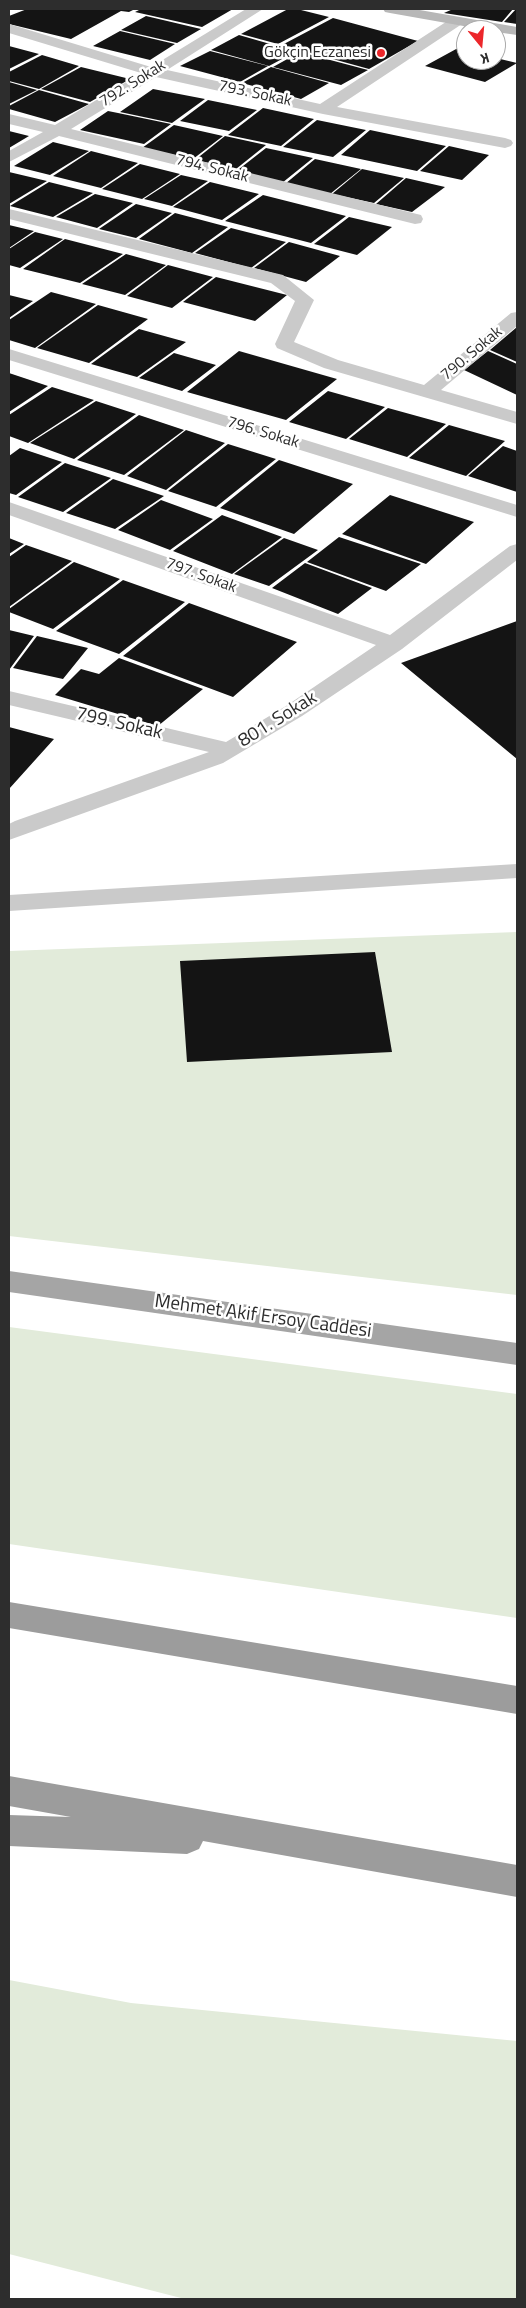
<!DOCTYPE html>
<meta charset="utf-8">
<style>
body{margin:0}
#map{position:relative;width:526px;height:2308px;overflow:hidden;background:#fff;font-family:"Titillium Web",sans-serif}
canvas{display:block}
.frame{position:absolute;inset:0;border:10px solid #2d2d2d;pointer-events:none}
.north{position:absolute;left:456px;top:20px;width:50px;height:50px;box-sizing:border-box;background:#fff;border:1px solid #ababab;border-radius:50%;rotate:163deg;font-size:14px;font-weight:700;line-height:20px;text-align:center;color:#2d2d2d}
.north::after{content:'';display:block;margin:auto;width:18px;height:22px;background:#ec272b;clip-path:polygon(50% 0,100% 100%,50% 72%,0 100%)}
</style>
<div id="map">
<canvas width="526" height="2308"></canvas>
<div class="frame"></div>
<div class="north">K</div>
</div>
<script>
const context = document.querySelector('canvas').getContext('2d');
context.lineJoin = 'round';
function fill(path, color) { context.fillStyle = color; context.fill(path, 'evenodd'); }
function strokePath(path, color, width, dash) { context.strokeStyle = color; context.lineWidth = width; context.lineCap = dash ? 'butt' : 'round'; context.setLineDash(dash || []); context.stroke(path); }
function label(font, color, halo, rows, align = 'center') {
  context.font = font + ' "Titillium Web",sans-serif'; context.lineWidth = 5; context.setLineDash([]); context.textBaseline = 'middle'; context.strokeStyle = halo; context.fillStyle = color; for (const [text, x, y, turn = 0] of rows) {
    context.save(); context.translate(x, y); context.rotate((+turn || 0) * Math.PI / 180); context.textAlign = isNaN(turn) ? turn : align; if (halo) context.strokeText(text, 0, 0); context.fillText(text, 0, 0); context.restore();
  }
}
fill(new Path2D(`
 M517,932V1295L9,1236V951Z
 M9,1327L517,1394V1618L9,1544Z
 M9,1980L131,2003L517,2041V2299H185L9,2254Z`), '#e2ebda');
fill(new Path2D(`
 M27,9H135L129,12L121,11L71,39L9,24V16Z
 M141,9H233L202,27L135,12Z
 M288,9H297L329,17L278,44L241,34Z
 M453,9H513L502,22L444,13Z
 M516,9L517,24L504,22Z
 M146,16L201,29L177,43L121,30Z
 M333,18L418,41L369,69L282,45Z
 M120,31L175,44L150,60L93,46Z
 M239,35L277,46L297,51L269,66L211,50Z
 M9,46L39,54L9,69Z
 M458,48L466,50V60H496V58L517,63L485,82L425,66Z
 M210,51L268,66L240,82L180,66Z
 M300,52L368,70L341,85L273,67Z
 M42,55L79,66L39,89L9,81V72Z
 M81,67L130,79L90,102L41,89Z
 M271,67L329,83L301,99L242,83Z
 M9,82L37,90L9,104Z
 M153,89L205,99L172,123L120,112Z
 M39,90L89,104L55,122L9,109V106Z
 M208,100L257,110L229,131L180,121Z
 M263,108L314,119L281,146L228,135Z
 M108,111L118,113L171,124L144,144L80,130Z
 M317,120L366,130L333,157L283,147Z
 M174,125L223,136L193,159L142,148Z
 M370,130L446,146L417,171L341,155Z
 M9,131L29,136L9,148Z
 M225,136L266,145L236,169L195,160Z
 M53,142L89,151L50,175L14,166Z
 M449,146L489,155L462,180L420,171Z
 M266,148L313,158L282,183L234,173Z
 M91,151L138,163L101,188L53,176Z
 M315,159L361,169L330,194L285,184Z
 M140,164L180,174L142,199L102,189Z
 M362,169L404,178L374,203L332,194Z
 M9,172L47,181L9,204Z
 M181,175L208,181L172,206L144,199Z
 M406,178L445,187L412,212L376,204Z
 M49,182L93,193L53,217L10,206Z
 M210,182L259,194L222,220L173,207Z
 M95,194L133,203L97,228L56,217Z
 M263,195L346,216L311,243L225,221Z
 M136,204L172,213L136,238L99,229Z
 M175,213L228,227L192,253L139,239Z
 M349,217L392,227L357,255L314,244Z
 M9,225L34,231L9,248Z
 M231,228L286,242L251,268L195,253Z
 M35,232L63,239L20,268L9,265V249Z
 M65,239L123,254L80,283L23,269Z
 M289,242L340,256L306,282L254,268Z
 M126,254L166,265L125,295L82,284Z
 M168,265L213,277L172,308L127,296Z
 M216,277L287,295L255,321L183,302Z
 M51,292L96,304L35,348L9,340V320Z
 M9,295L33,301L9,318Z
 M98,305L148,319L89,363L37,348Z
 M517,327V362L490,350Z
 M139,329L186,342L137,377L91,364Z
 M239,351L337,379L286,420L187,392Z
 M488,351L517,364V395L464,370Z
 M174,353L216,365L182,391L139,378Z
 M9,373L48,386L9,412Z
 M52,387L94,400L28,443L9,436V415Z
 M328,391L385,407L346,439L289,422Z
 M96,401L136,414L74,459L30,443Z
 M388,408L446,424L407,457L349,439Z
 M139,415L184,430L124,475L77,460Z
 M449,425L505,441L466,476L409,458Z
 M186,430L225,443L166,490L127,476Z
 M228,444L276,459L216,507L168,491Z
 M503,446L517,451V492L468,476Z
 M20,448L62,462L16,495L9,493V456Z
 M279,460L353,484L294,534L220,508Z
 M65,463L111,478L63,512L18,497Z
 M113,479L164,496L115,529L66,513Z
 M390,495L474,522L426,564L342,534Z
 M161,500L213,519L170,550L118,530Z
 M222,515L282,537L232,574L173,551Z
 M339,537L421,564L386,591L307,562Z
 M9,538L24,544L9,554Z
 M284,538L318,550L269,586L234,574Z
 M26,545L72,561L9,607V557Z
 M74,562L120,579L53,629L9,612V609Z
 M305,563L372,588L338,614L272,588Z
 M123,580L185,602L119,654L56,631Z
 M189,603L297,642L233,697L123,656Z
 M517,621V759L401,663Z
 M9,630L34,636L9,670Z
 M37,636L88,648L63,679L13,668Z
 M119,658L203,689L158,726L55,695L81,669L99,674Z
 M9,727L54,739L9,789Z
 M375,952L392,1052L187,1062L180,961Z`), '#141414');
fill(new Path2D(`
 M246,9H263L167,70L320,104L452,18H462L464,21L462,24L337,107L505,138L511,140L513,143L511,146L505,148L323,114L156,77L71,129L421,215L423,219L421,223L415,224L59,136L9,162V151L43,132L9,124V114L55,125L141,73L9,33V24L151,67Z
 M9,209L283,275L314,300L294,342L338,360L424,385L511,313L517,312V326L441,390L517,412V424L324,368L277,348L275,344L295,301L271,283L9,219Z
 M9,349L517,505V517L9,360Z
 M9,502L390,635L510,546L517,544V560L402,649L302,716L223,763L9,840V824L15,821L209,752L9,705V691L226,742L286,706L376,645L9,515Z
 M517,864V878L9,911V895Z`), '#cacaca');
fill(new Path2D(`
 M383,9H414L517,27V35L496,32V30H486L390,13L385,12Z`), '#b7b7b7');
fill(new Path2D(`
 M9,1271L517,1343V1365L9,1292Z`), '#a5a5a5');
fill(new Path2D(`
 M9,1602L517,1686V1714L9,1628Z
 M9,1776L517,1865V1897L203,1841L199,1849L187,1854L9,1846V1815L71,1817L9,1806Z`), '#9c9c9c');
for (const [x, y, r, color] of [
 [381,53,5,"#ec272b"]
]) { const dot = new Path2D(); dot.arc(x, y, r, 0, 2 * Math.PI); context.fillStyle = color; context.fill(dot); strokePath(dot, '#fff', 2); }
label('16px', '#2d2d2d', '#fff', [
 ["Gökçin Eczanesi",371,53]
], 'right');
label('16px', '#2d2d2d', '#fff', [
 ["792. Sokak",133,84,-32],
 ["793. Sokak",255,94,12],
 ["794. Sokak",212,169,14],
 ["790. Sokak",472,354,-40],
 ["796. Sokak",263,433,17],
 ["797. Sokak",201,576,20]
]);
label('19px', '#2d2d2d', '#fff', [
 ["801. Sokak",278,720,-32],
 ["799. Sokak",119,724,13],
 ["Mehmet Akif Ersoy Caddesi",263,1317,8]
]);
</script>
